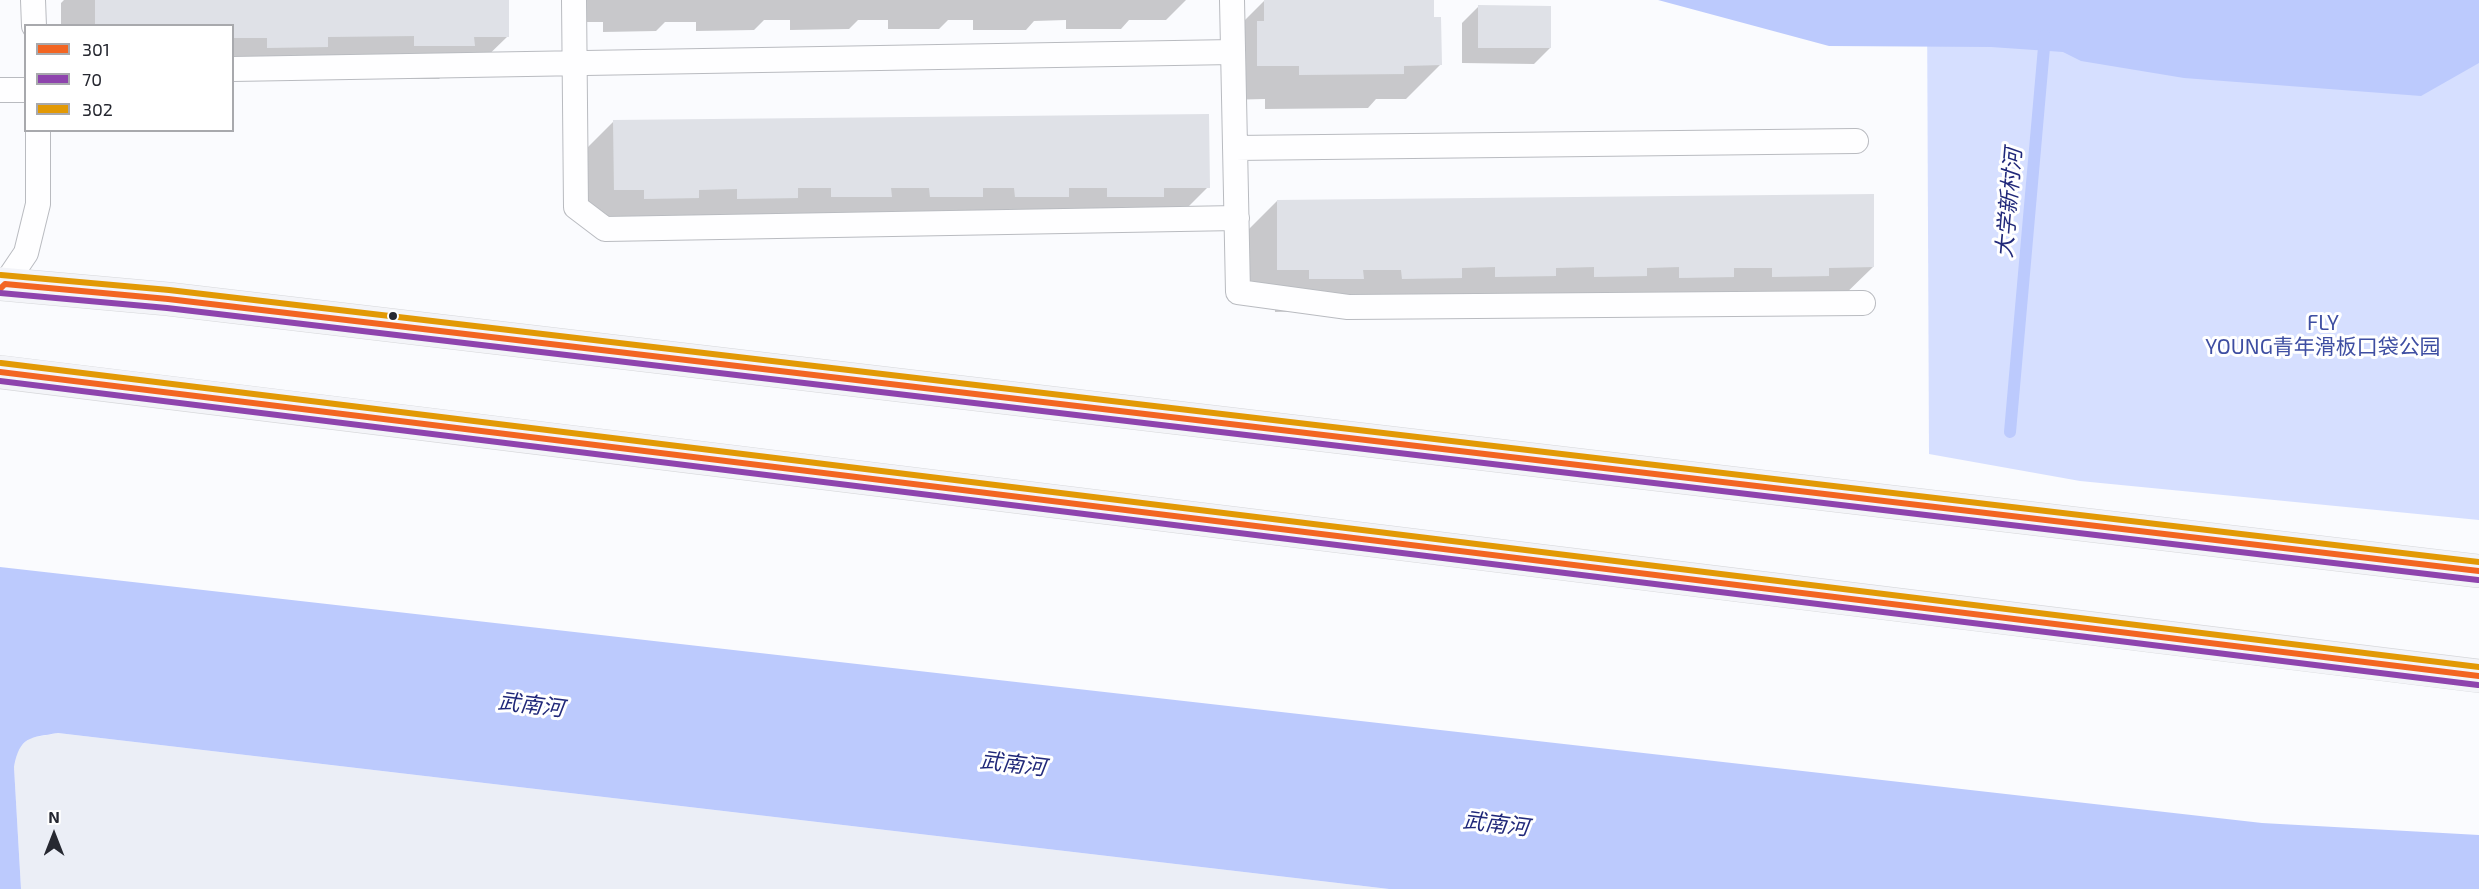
<!DOCTYPE html>
<meta charset="utf-8">
<style>
body{margin:0}
#map{position:relative;width:2479px;height:889px;overflow:hidden;background:#fafbfe;font-family:"Exo 2",sans-serif}
canvas{display:block}
.legend{position:absolute;left:24px;top:24px;width:210px;height:108px;box-sizing:border-box;background:#fff;border:2px solid #a8a9ad;margin:0;padding:8px 10px;list-style:none;font-size:18px;color:#262831}
.legend li{display:flex;align-items:center;gap:12px;height:30px}
.legend b{width:30px;border:2px solid #a8a9ad}
.north{position:absolute;left:24px;top:805px;width:60px;height:60px;-webkit-text-stroke:4px #fff;paint-order:stroke;rotate:0deg;font-size:16px;font-weight:700;line-height:24px;text-align:center;color:#262831}
.north::after{content:'';display:block;margin:auto;width:21px;height:27px;background:#262831;clip-path:polygon(50% 0,100% 100%,50% 72%,0 100%)}
</style>
<div id="map">
<canvas width="2479" height="889"></canvas>
<ul class="legend">
<li><b style="height:8px;background:#f26522"></b>301</li>
<li><b style="height:8px;background:#8e44ad"></b>70</li>
<li><b style="height:8px;background:#e29905"></b>302</li>
</ul>
<div class="north">N</div>
</div>
<script>
const context = document.querySelector('canvas').getContext('2d');
context.lineJoin = 'round';
function fill(path, color) { context.fillStyle = color; context.fill(path, 'evenodd'); }
function strokePath(path, color, width, dash) { context.strokeStyle = color; context.lineWidth = width; context.lineCap = dash ? 'butt' : 'round'; context.setLineDash(dash || []); context.stroke(path); }
function label(font, color, halo, rows, align = 'center') {
  context.font = font + ' "Exo 2","Noto Sans SC",sans-serif'; context.lineWidth = 6; context.setLineDash([]); context.textBaseline = 'middle'; context.strokeStyle = halo; context.fillStyle = color; for (const [text, x, y, turn = 0] of rows) {
    context.save(); context.translate(x, y); context.rotate((+turn || 0) * Math.PI / 180); context.textAlign = isNaN(turn) ? turn : align; if (halo) context.strokeText(text, 0, 0); context.fillText(text, 0, 0); context.restore();
  }
}
fill(new Path2D(`
 M58,733L1389,889H21L14,767L18,748L30,738Z`), '#ebeef6');
fill(new Path2D(`
 M1927,0H2479V520L2080,481L1929,454Z`), '#d6dfff');
fill(new Path2D(`
 M1658,0H2479V63L2421,96L2184,78L2081,61L2063,52L1991,47L1829,46Z
 M0,567L2262,823L2479,835V889H1389L58,733C29,738 20,736 14,767L21,889H0Z`), '#bccafd');
fill(new Path2D(`
 M64,0H507L508,36L473,70H448L439,79H380V70H303L292,81H233L232,26H61V3Z
 M572,0H1186L1166,20H1129L1121,29H1066V20L1034,21L1026,30H973V20H948L939,29H888V20H858L849,29L790,30V20H764L754,30L696,31V22H665L656,31L603,32V22H572Z
 M1432,0V18L1441,64L1406,99H1376L1368,108L1265,109V99L1223,100L1230,35L1264,1Z
 M1478,7L1550,48L1534,64L1462,63V23Z
 M614,121L1208,187L1174,221L580,224L579,156Z
 M1277,201L1873,267L1838,301L1275,312V303H1244L1243,235Z`), '#0003');
strokePath(new Path2D(`
 M2010,432L2045,36`), '#bccafd', 12);
fill(new Path2D(`
 M95,0H509V37H474L475,46H414V36L328,37V47L267,48V38H232V26H95Z
 M1264,0H1434V17H1441L1442,65L1404,66V74L1299,75V66H1257V21H1264Z
 M1478,5L1551,6V48H1478Z
 M1209,114L1210,188H1164V197H1107V188H1069V197H1015L1014,188H983V197H930L929,188H891L892,197H831V188H798V198L737,199V189L699,190V198L644,199V190H614L613,120Z
 M1874,194V267L1829,268V276L1772,277V268H1734V277L1679,278V267L1647,268V276L1594,277V267L1556,268V276L1495,277V267L1462,268V278L1402,279L1401,270H1363L1364,279H1309V270H1277V200Z`), '#dfe1e7');
const service = new Path2D(`
 M33,0L34,26
 M574,0L576,207L605,229L1237,218
 M1232,0L1238,292L1348,307L1863,303
 M232,69L1233,52
 M0,90H26
 M1235,148L1856,141
 M5,284L26,253L38,204V130`);
const primary = new Path2D(`
 M0,284L168,299L2479,571
 M0,372L2479,676`);
strokePath(service, '#b9bbc0', 26);
strokePath(primary, '#d6d7da', 34);
strokePath(service, '#fefeff', 24);
strokePath(primary, '#f3f4f8', 33);
strokePath(new Path2D(`
 M0,289L5,284L168,299L2479,571
 M0,372L2479,676`), '#f26522', 6);
strokePath(new Path2D(`
 M0,293L167,308L2478,580
 M0,381L2478,685`), '#8e44ad', 6);
strokePath(new Path2D(`
 M1,275L169,290L2479,562
 M1,363L2479,667`), '#e29905', 6);
for (const [x, y, r, color] of [
 [393,316,5,"#262831"]
]) { const dot = new Path2D(); dot.arc(x, y, r, 0, 2 * Math.PI); context.fillStyle = color; context.fill(dot); strokePath(dot, '#fff', 2); }
label('21px', '#3e4ea2', '#fff', [
 ["FLY",2323,323],
 ["YOUNG青年滑板口袋公园",2323,347]
]);
label('italic 22px', '#21297a', '#fff', [
 ["大学新村河",2009,203,-85],
 ["武南河",531,705,7],
 ["武南河",1013,764,7],
 ["武南河",1496,824,7]
]);
</script>
